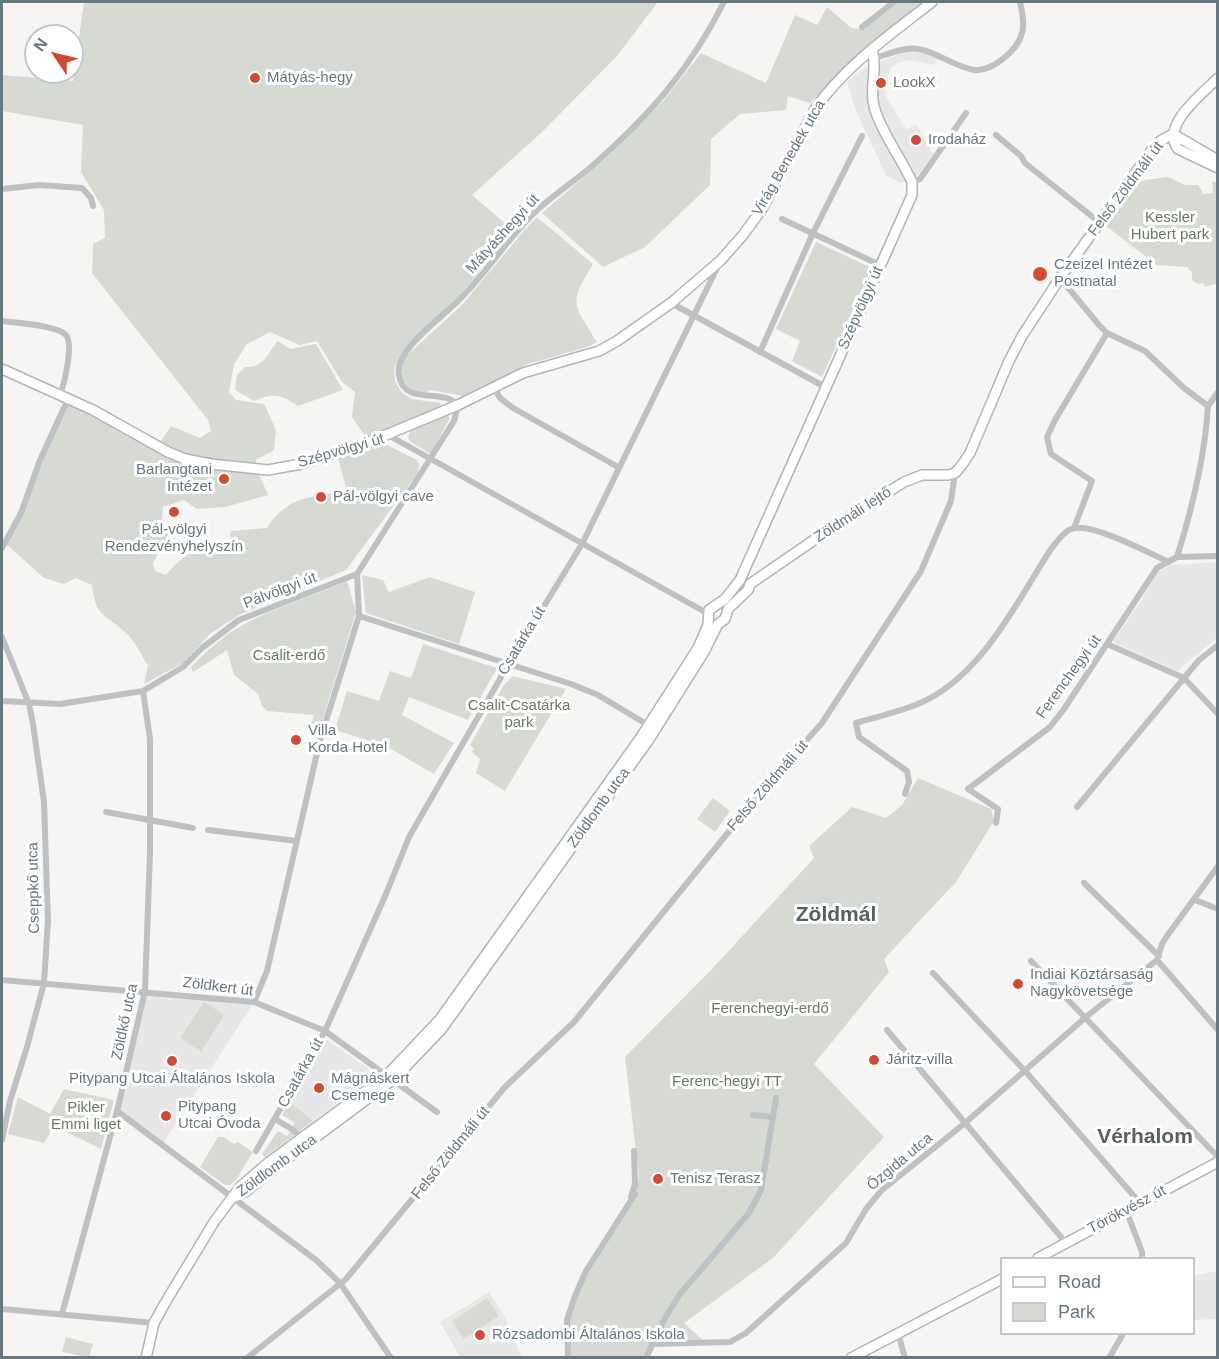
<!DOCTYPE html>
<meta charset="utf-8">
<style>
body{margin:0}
#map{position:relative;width:1219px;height:1359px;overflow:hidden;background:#f6f5f3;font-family:Arial,sans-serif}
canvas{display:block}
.frame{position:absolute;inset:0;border:3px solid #677881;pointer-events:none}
.legend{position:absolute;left:1000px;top:1257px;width:195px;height:78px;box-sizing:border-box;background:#fff;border:2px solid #c2c9cd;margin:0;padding:8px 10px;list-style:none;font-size:18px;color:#677881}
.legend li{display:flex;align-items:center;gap:12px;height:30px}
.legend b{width:30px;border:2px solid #c2c9cd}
.north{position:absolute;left:24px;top:24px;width:60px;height:60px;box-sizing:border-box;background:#fff;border:2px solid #c2c9cd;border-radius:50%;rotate:305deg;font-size:16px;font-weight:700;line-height:24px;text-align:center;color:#677881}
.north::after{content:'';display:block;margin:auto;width:21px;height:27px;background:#d54933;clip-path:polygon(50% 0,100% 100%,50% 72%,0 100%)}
</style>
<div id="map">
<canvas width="1219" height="1359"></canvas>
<div class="frame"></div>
<ul class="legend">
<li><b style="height:8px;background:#fff"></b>Road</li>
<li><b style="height:16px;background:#d6dad2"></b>Park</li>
</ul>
<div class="north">N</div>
</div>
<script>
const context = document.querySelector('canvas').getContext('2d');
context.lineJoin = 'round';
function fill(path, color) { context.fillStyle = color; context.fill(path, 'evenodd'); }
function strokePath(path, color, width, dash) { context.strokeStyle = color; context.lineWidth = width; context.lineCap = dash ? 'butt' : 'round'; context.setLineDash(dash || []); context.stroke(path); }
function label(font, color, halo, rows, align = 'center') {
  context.font = font + ' Arial,sans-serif'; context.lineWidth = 6; context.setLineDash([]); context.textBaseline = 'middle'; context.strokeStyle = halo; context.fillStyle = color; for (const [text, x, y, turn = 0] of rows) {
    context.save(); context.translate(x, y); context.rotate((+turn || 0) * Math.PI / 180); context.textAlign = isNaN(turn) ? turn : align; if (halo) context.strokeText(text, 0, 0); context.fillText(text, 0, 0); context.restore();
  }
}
fill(new Path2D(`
 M920,51L938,58L934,65L911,60L899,62L891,67L886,81L885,96L906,129L917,125L933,154L918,175L900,183L886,175L856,111L847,82L862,69L903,52Z
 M1217,562V638L1177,671L1113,642L1139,604L1158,572L1171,565Z
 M145,991L254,1002L162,1145L117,1111Z
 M326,1039L369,1069L371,1078L313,1121L289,1101L308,1067Z
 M1217,1271V1319L1194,1320V1276Z
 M489,1292L505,1317L522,1357H460L440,1322Z`), '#e6e7e6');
fill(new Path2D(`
 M84,2H658L617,56L541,133L472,195L514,231L453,303L402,353L394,368L395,381L402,393L412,399L440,403L443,409L369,442L352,417L355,392L342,382L317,341L300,345L270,332L247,344L234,364L229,392L236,400L264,404L276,430L274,450L256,460L257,470L268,495L225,507L197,509L184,500L163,507L162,519L168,535L153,563L155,571L166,575C186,551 199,547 229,542L231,531L267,528C288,495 312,497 347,491L338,458L383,443L417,460L419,465L418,473L346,570L239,615L211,633L183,663L144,684L148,666C141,655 136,642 126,633C105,613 96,619 92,585L76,578L64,584L44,578L5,543L68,399L157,447L171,426L200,438L211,431L208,420L92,273L93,244L105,238L104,210L81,172L83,125L2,111V75L73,81Z
 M899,2H925C885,33 844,64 810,103L788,96L786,110L740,114L711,139L710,185L645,247L603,267L542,213L613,152L664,100L701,53L766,83L795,15L817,25L827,7L851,28L862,29Z
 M1168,177L1185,185H1198L1202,191V194L1213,193L1212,181L1217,183L1218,283L1205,287L1203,283L1198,284L1192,280V272L1187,267L1157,265L1106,226L1137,181Z
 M537,217L593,264C568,306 573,302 597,342L587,347L528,364L463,396L431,390L422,394C403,387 398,376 405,357L461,306L522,233Z
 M816,242L872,268L822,377L792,361L800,341L776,329Z
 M278,341L290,349L316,344L343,390L298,406C280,394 274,393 254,401L235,390L237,375L245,367C264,368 267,354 278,341Z
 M447,415L450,418L432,452L429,453L411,442L408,438L411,428Z
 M362,575L383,580L389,592L430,577L475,592L459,644L366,613Z
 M347,581L356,612L320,728L311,724L314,715L267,711L262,706L258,694L234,675L227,650L193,672L191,667C206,652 222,636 241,626C274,607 312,597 347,581Z
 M423,644L497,668L468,720L409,697L402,715L454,743L434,774L386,746L335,730L347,691L379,701L390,671L411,678Z
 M513,676L566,689L505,791L476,773L480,759L472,752L474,749L470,745L504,685Z
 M918,778L991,809L994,821L956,882L884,959L889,972L814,1064L884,1137L773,1258L684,1323L706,1343L652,1344L646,1357H568L567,1320L575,1296L622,1214L639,1177L625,1057L712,969L814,858L809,846L852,807L886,818L902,805Z
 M713,798L730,811L715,832L697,819Z
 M204,1002L224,1015L201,1052L180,1038Z
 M64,1089L114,1100L101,1149L54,1126L44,1143L8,1134L18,1097L50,1114Z
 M289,1101L313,1121L265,1157L262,1154L278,1131L287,1136L295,1123L282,1115Z
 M218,1137H224L234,1144L238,1142L253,1152L236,1180L230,1185H225L200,1167Z
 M487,1298L499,1316L464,1339L452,1321Z
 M66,1337L93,1344L89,1357L62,1352Z`), '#d6dad2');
const secondary = new Path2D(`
 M1218,78C1202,94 1160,126 1178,149L1218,168
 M1173,134L1218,160
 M2,369L93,410L168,452L185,459L211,464L268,470L301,464L357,447L458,405L523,373L599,351L617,341L671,303L721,260L743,235L762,209L815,109C845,66 891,34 932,2
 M750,584L827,531L904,482L922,475H948L955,473L962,465L970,453L1009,361L1022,336L1060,278L1154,147L1160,141L1173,134
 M233,1198L245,1192L284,1161L394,1079L441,1030L648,741L704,652L718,624L725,619L728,609L748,590L750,584
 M1038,1258L1218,1162
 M146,1358L154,1323L165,1303L214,1222L240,1187L269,1162L387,1075L440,1019L641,737L698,648L708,625L709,610L725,599L740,580L912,195V182C902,160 879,128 874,106C869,88 878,68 872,50
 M851,1358L1002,1279`);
strokePath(secondary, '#afb5b9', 12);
strokePath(new Path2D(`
 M862,27L894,2
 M874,58C890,54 907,45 923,50C941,55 954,66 974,70C992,72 1018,50 1022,33C1025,23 1022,12 1020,2
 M996,135L1021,156L1025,163L1099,222
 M912,182L920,179L966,113
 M2,189L39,185L82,188L91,198L93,206
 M782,219L880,265
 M1060,278L1099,325L1107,333L1145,351L1184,388L1208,406C1205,457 1192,509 1177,557
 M671,303L825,387
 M2,321C15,323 57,325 66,335C74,345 64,384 60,395
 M760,352L813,233L862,136
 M494,387L500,398L513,408L618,467
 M1208,406L1218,392
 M388,435L705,612L708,616
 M1074,528L1092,481L1051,454L1047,437L1055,420L1107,333
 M2,548L21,513L40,460L68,399
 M359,616L571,684L598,695L648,725
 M2,637L29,704L33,724L44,802L48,921L44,983L27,1047L10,1101L2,1140
 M1107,644L1184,678L1218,714
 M2,701L60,704L143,691L183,667L202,648L239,620L357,574L454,421L458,405C443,387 404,407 399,375C394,351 440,319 456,303C485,275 506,241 534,213C552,196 572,183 591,167C648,117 690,70 724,2
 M905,794L909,782L907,771L859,737L856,723C877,717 898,712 918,704C981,678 1016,603 1051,549C1057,542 1065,529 1075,528C1096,525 1147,552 1167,561
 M1077,807L1199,660L1218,645
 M106,812L193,828
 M996,823L998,809L968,789L1050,727L1064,709L1157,568L1177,557L1218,556
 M208,830L297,841
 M1084,883L1159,956
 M1195,900L1218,909
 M1157,960L1162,944L1167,936L1218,866
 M1157,960L1218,1030
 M1031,961L1218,1157
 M933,973L1025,1071L1140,1203
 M2,980L254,1002L325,1031L437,1112
 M254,1002L267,971L320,740L359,616L357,574
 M887,1030L1066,1243
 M117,1111L316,1260L340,1283L391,1358
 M753,1115L773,1117
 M275,1119L293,1130L302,1138
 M256,1151L325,1031L386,894L409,837L508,665L582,544L719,264
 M631,1197L635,1184L634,1151
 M1126,1210L1142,1252V1258
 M2,1309L154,1323
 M62,1314L117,1111L145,991L150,852V739L143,691
 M898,1333L905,1358
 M652,1344L730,1342L746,1333L846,1243L866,1209L881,1191L965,1123L1086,1017L1157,960
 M247,1358L346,1279L505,1087L574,1022L770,781L822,723L921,571L951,501L955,473
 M568,1358L567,1320L575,1296L586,1271L635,1194
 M646,1358L665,1318L680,1294L749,1213L761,1190L776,1098
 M1109,1358L1123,1334`), '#bdc1c4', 6);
strokePath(secondary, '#fff', 9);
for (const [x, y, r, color] of [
 [255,78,6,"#d54933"],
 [881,83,6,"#d54933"],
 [916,140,6,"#d54933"],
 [1040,274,8,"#d54933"],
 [224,479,6,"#d54933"],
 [321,497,6,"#d54933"],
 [174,512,6,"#d54933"],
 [296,740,6,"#d54933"],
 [1018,984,6,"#d54933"],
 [874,1060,6,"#d54933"],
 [172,1061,6,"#d54933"],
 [319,1088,6,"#d54933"],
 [166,1116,6,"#d54933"],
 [658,1179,6,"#d54933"],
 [480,1335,6,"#d54933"]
]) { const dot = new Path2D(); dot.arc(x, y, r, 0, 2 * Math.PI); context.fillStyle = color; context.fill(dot); strokePath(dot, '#fff', 2); }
label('15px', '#677881', '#fff', [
 ["Mátyás-hegy",267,78],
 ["LookX",893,83],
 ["Irodaház",928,140],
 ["Czeizel Intézet",1054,265],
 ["Postnatal",1054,282],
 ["Barlangtani",212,470,"right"],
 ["Intézet",212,487,"right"],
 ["Pál-völgyi cave",333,497],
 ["Pál-völgyi",174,530,"center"],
 ["Rendezvényhelyszín",174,547,"center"],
 ["Villa",308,731],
 ["Korda Hotel",308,748],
 ["Indiai Köztársaság",1030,975],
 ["Nagykövetsége",1030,992],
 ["Járitz-villa",886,1060],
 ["Pitypang Utcai Általános Iskola",172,1079,"center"],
 ["Mágnáskert",331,1079],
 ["Csemege",331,1096],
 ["Pitypang",178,1107],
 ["Utcai Óvoda",178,1124],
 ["Tenisz Terasz",670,1179],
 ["Rózsadombi Általános Iskola",492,1335]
], 'left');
label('15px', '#677881', '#fff', [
 ["Virág Benedek utca",789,158,-60],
 ["Felső Zöldmáli út",1126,189,-53],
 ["Mátyáshegyi út",503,234,-48],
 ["Szépvölgyi út",861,308,-66],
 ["Szépvölgyi út",341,451,-16],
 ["Zöldmáli lejtő",853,515,-33],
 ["Pálvölgyi út",280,591,-21],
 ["Csatárka út",522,641,-59],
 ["Ferenchegyi út",1069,677,-54],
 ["Felső Zöldmáli út",768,786,-49],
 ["Zöldlomb utca",599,808,-54],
 ["Cseppkő utca",34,888,-91],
 ["Zöldkert út",218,987,7],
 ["Zöldkő utca",125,1022,-78],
 ["Csatárka út",301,1073,-61],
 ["Felső Zöldmáli út",451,1153,-51],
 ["Őzgida utca",900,1162,-40],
 ["Zöldlomb utca",277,1166,-36],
 ["Törökvész út",1127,1210,-28]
]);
label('15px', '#6b7965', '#fff', [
 ["Kessler",1170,218],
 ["Hubert park",1170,235],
 ["Csalit-erdő",289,656],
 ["Csalit-Csatárka",519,706],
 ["park",519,723],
 ["Ferenchegyi-erdő",770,1009],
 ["Ferenc-hegyi TT",727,1082],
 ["Pikler",86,1108],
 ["Emmi liget",86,1125]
]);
label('bold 21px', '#546167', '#fff', [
 ["Zöldmál",836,915],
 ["Vérhalom",1145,1137]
]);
</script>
